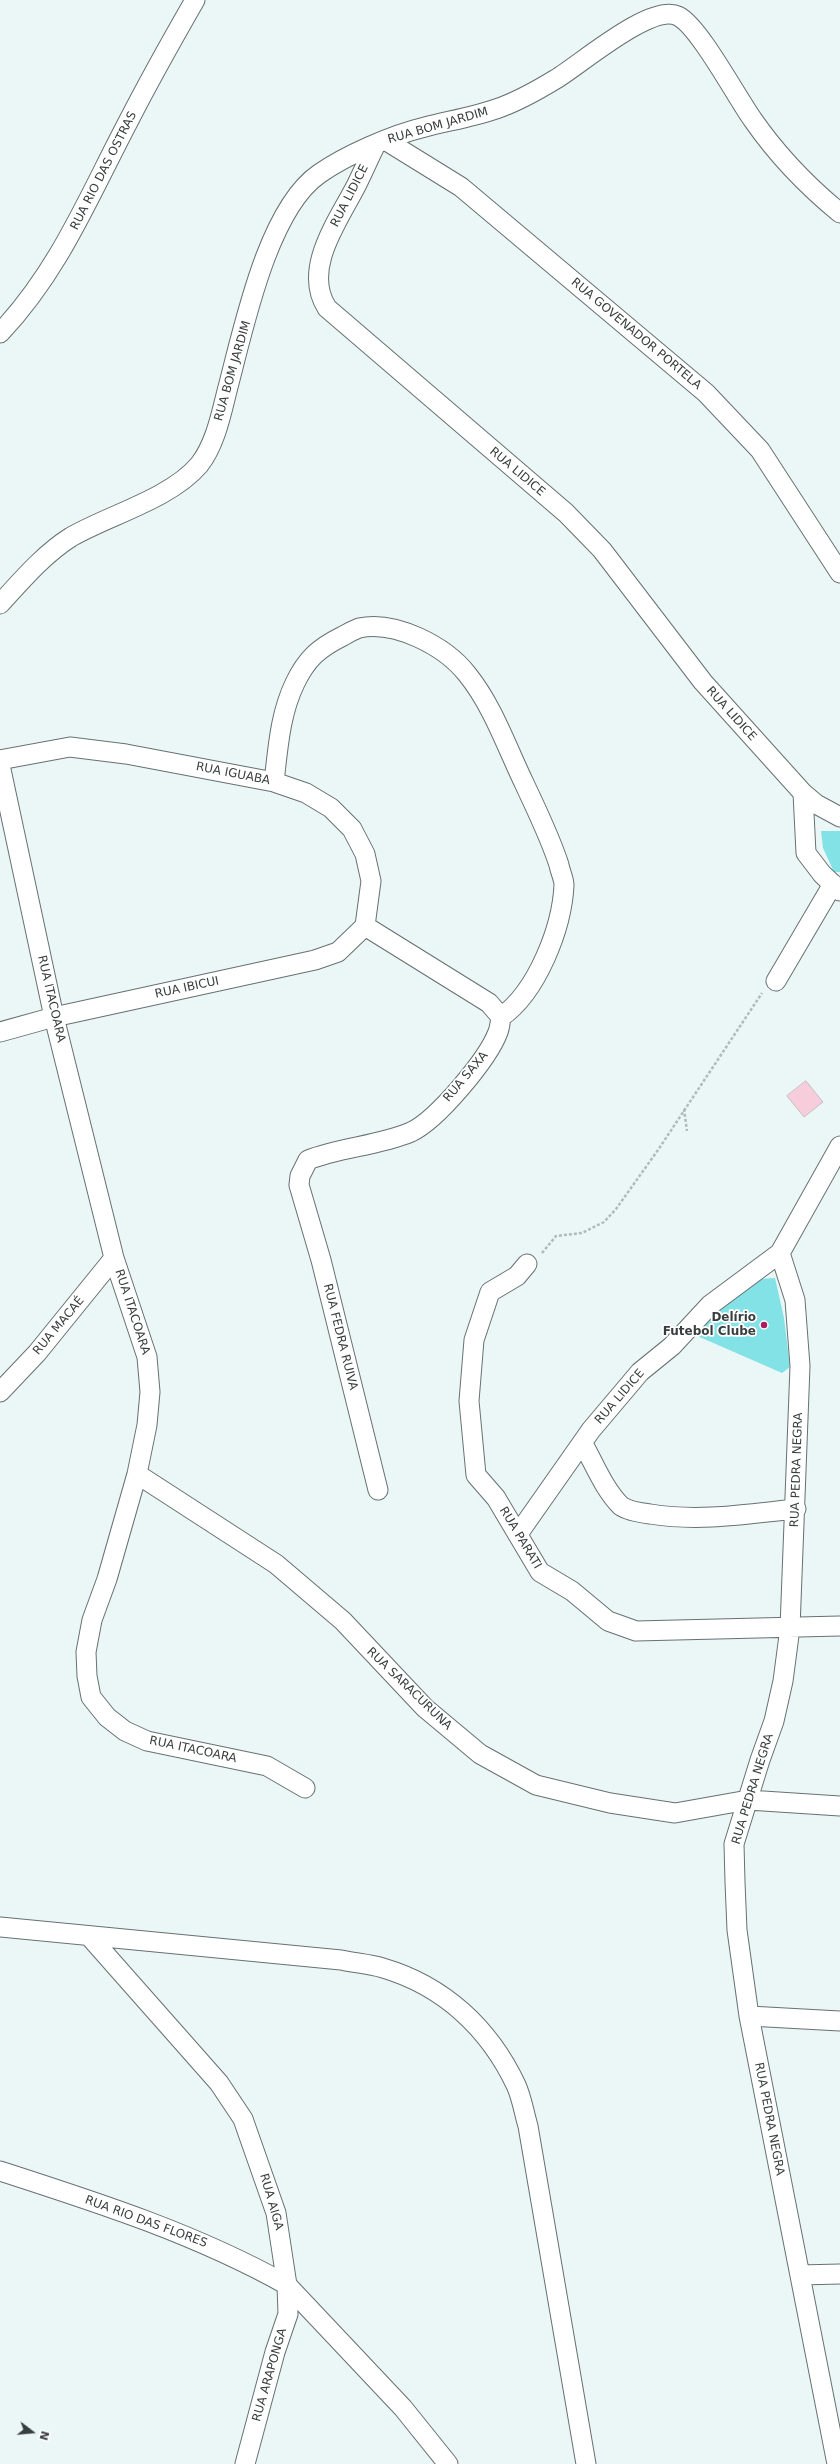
<!DOCTYPE html>
<meta charset="utf-8">
<style>
body{margin:0}
#map{position:relative;width:840px;height:2464px;overflow:hidden;background:#ebf6f6;font-family:"DejaVu Sans",sans-serif}
canvas{display:block}
.north{position:absolute;left:12px;top:2412px;width:40px;height:40px;-webkit-text-stroke:3px #fff;paint-order:stroke;rotate:106deg;font-size:11px;font-weight:700;line-height:16px;text-align:center;color:#383d3d}
.north::after{content:'';display:block;margin:auto;width:14px;height:18px;background:#383d3d;clip-path:polygon(50% 0,100% 100%,50% 72%,0 100%)}
</style>
<div id="map">
<canvas width="840" height="2464"></canvas>
<div class="north">N</div>
</div>
<script>
const context = document.querySelector('canvas').getContext('2d');
context.lineJoin = 'round';
function fill(path, color) { context.fillStyle = color; context.fill(path, 'evenodd'); }
function strokePath(path, color, width, dash) { context.strokeStyle = color; context.lineWidth = width; context.lineCap = dash ? 'butt' : 'round'; context.setLineDash(dash || []); context.stroke(path); }
function label(font, color, halo, rows, align = 'center') {
  context.font = font + ' "DejaVu Sans",sans-serif'; context.lineWidth = 3.5; context.setLineDash([]); context.textBaseline = 'middle'; context.strokeStyle = halo; context.fillStyle = color; for (const [text, x, y, turn = 0] of rows) {
    context.save(); context.translate(x, y); context.rotate((+turn || 0) * Math.PI / 180); context.textAlign = isNaN(turn) ? turn : align; if (halo) context.strokeText(text, 0, 0); context.fillText(text, 0, 0); context.restore();
  }
}
fill(new Path2D(`
 M821,831H840V872H834L823,848Z
 M775,1278L784,1318L790,1367L782,1373L695,1335L731,1299L759,1279Z`), '#83e2e6');
const building = new Path2D(`
 M806,1081L823,1102L804,1117L787,1096Z`);
fill(building, '#f7cddb');
strokePath(building, '#c6bdc0', 1);
const minor = new Path2D(`
 M385,140L461,187L706,393L760,450L840,573
 M376,144C369,158 363,172 356,186C338,221 302,269 327,308L566,513L602,550L703,682L803,793L816,804L840,817
 M0,333C59,271 89,196 128,122C149,81 172,40 195,0
 M0,604C22,580 44,554 71,537C109,515 170,499 199,465C215,445 221,415 227,391C243,331 267,210 319,174C346,155 392,135 425,127C448,121 473,117 496,109C517,102 538,90 556,79C581,64 651,3 678,16C699,26 737,98 753,120C778,156 806,185 840,213
 M0,760L70,747L126,754L274,782L306,793L331,808L352,829L365,854L371,881L365,926
 M0,765L54,1017L114,1258L147,1357L150,1392L147,1425L137,1474L107,1579L92,1620L86,1652L87,1676L91,1697L107,1717L125,1731L147,1741L267,1766L305,1788
 M274,782C278,748 280,714 295,683C307,658 319,648 343,636C348,633 354,630 359,628C395,620 445,646 467,674C493,706 507,748 525,785C537,811 550,837 559,865C560,871 564,879 564,885C562,928 537,992 501,1017
 M803,793L806,853L822,874L840,891
 M365,926L489,1003L501,1017C500,1022 500,1027 498,1032C488,1059 437,1120 411,1132C378,1146 341,1147 308,1160L300,1176L299,1185L321,1260L378,1490
 M776,981L833,884
 M0,1032L54,1017L315,960L338,952L365,926
 M780,1253L795,1300L800,1366L790,1628L783,1681L774,1721L760,1760L734,1844L735,1882L737,1930L749,2016L837,2464
 M527,1264L517,1276L490,1292L474,1340L469,1401L476,1475L496,1498L540,1572L572,1591L608,1621L636,1631L840,1626
 M0,1392L37,1353L114,1258
 M583,1444C595,1465 604,1489 621,1506C628,1511 642,1513 650,1514C700,1522 747,1514 796,1509
 M137,1474L276,1564L343,1621L425,1708L480,1754L536,1785L610,1803L675,1813L748,1800L840,1806
 M518,1534L591,1430L640,1372L672,1346L710,1305L780,1253L840,1146
 M0,1927L341,1960C355,1963 370,1964 383,1968C444,1986 489,2028 516,2085C522,2098 524,2113 528,2126L586,2464
 M90,1937L219,2083L243,2119L276,2213L287,2285L403,2408L448,2464
 M749,2016L840,2021
 M0,2171C99,2203 196,2234 287,2285L288,2314L275,2352L245,2464
 M800,2275L840,2274`);
strokePath(minor, '#677171', 21);
strokePath(new Path2D(`
 M684,1109L687,1131
 M542,1253L556,1236L582,1233L604,1222L616,1209L658,1150L762,993`), '#b2bbbb', 2.5, [3, 2]);
strokePath(minor, '#fff', 19);
for (const [x, y, r, color] of [
 [764,1325,4,"#a81e63"]
]) { const dot = new Path2D(); dot.arc(x, y, r, 0, 2 * Math.PI); context.fillStyle = color; context.fill(dot); strokePath(dot, '#fff', 1.5); }
label('12px', '#383d3d', '#fff', [
 ["RUA BOM JARDIM",438,126,-16],
 ["RUA RIO DAS OSTRAS",104,171,-63],
 ["RUA LIDICE",350,196,-63],
 ["RUA GOVENADOR PORTELA",636,334,40],
 ["RUA BOM JARDIM",233,371,-74],
 ["RUA LIDICE",517,472,40],
 ["RUA LIDICE",731,714,48],
 ["RUA IGUABA",233,774,11],
 ["RUA IBICUI",187,988,-12],
 ["RUA ITACOARA",51,999,77],
 ["RUA SAXA",466,1077,-50],
 ["RUA ITACOARA",132,1312,72],
 ["RUA MACAÉ",59,1326,-50],
 ["RUA FEDRA RUIVA",340,1337,76],
 ["RUA LIDICE",620,1397,-49],
 ["RUA PEDRA NEGRA",797,1470,-88],
 ["RUA PARATI",520,1538,59],
 ["RUA SARACURUNA",409,1689,44],
 ["RUA ITACOARA",193,1750,12],
 ["RUA PEDRA NEGRA",753,1789,-73],
 ["RUA PEDRA NEGRA",769,2119,79],
 ["RUA AIGA",271,2202,74],
 ["RUA RIO DAS FLORES",146,2222,20],
 ["RUA ARAPONGA",270,2375,-74]
]);
label('bold 12px', '#383d3d', '#fff', [
 ["Delírio",756,1318],
 ["Futebol Clube",756,1332]
], 'right');
</script>
